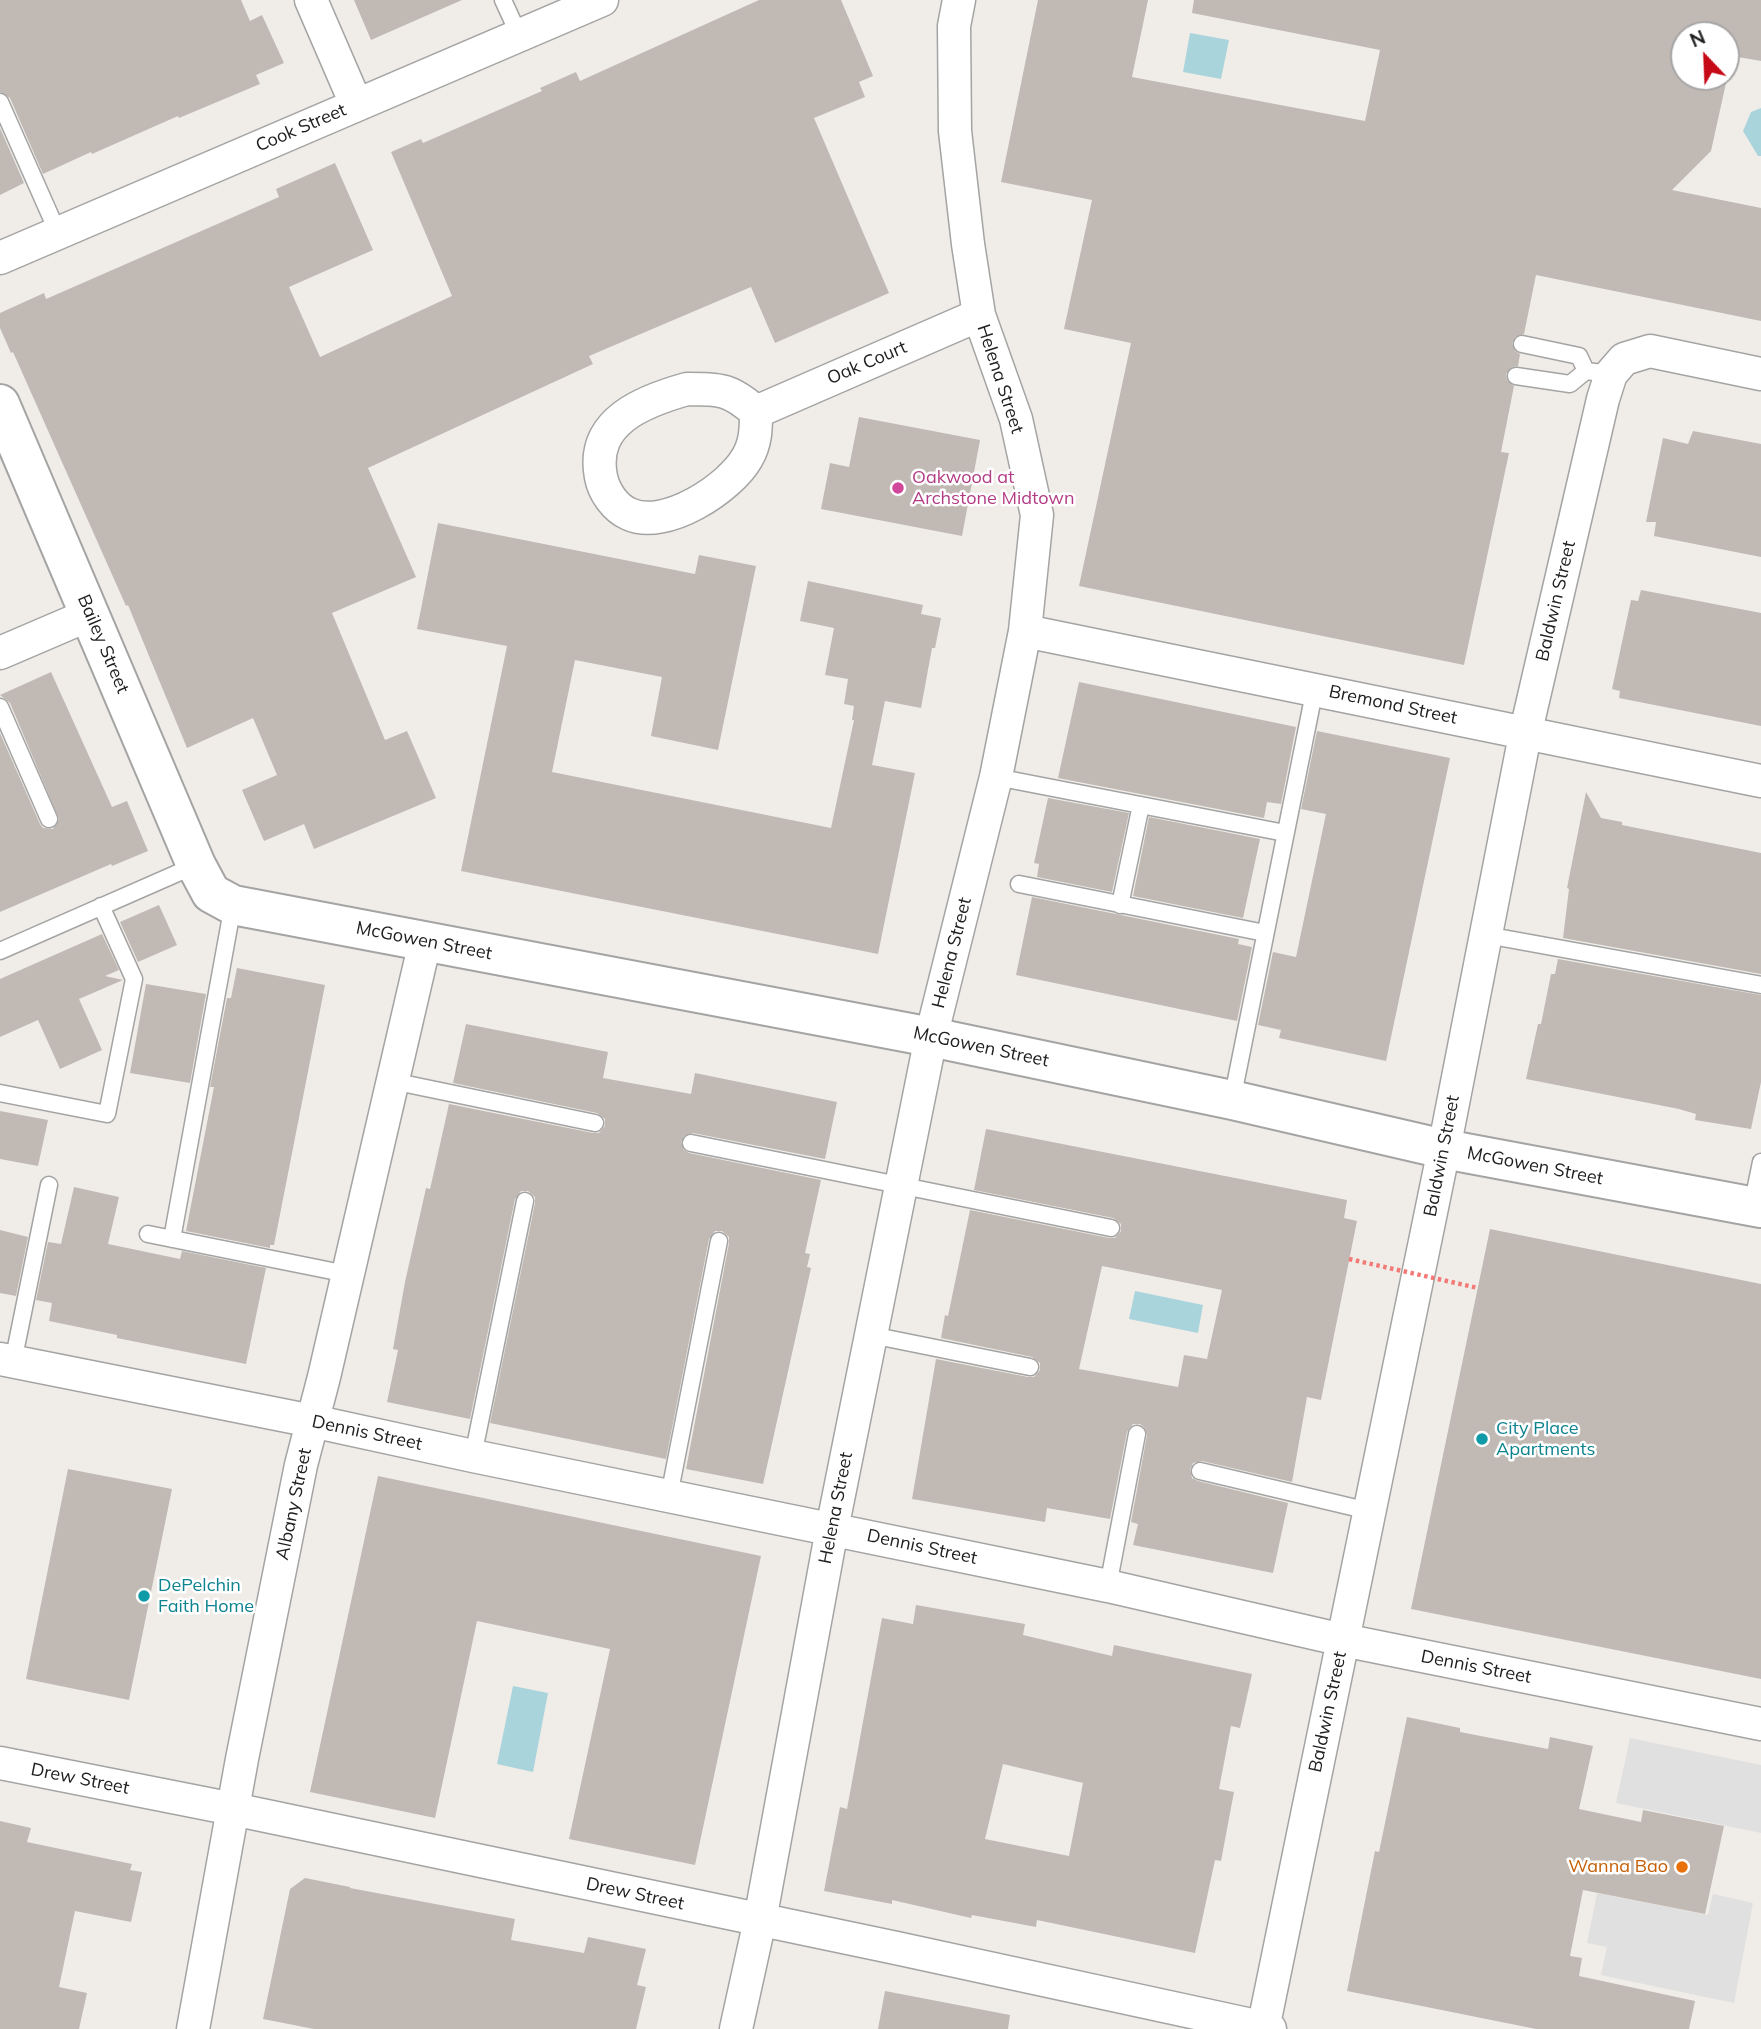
<!DOCTYPE html>
<style>
body{margin:0}
#map{position:relative;width:1761px;height:2029px;overflow:hidden;background:#f0ede8;font-family:Mulish,sans-serif}
canvas{display:block}
.north{position:absolute;left:1670px;top:21px;width:70px;height:70px;box-sizing:border-box;background:#fff;border:2px solid #a6a6a6;border-radius:50%;rotate:337deg;font-size:19px;font-weight:700;line-height:28px;text-align:center;color:#202020}
.north::after{content:'';display:block;margin:auto;width:24px;height:32px;background:#c70a17;clip-path:polygon(50% 0,100% 100%,50% 72%,0 100%)}
</style>
<div id="map">
<canvas width="1761" height="2029"></canvas>
<div class="north">N</div>
</div>
<script>
const context = document.querySelector('canvas').getContext('2d');
context.lineJoin = 'round';
function fill(path, color) { context.fillStyle = color; context.fill(path, 'evenodd'); }
function strokePath(path, color, width, dash) { context.strokeStyle = color; context.lineWidth = width; context.lineCap = dash ? 'butt' : 'round'; context.setLineDash(dash || []); context.stroke(path); }
function label(font, color, halo, rows, align = 'center') {
  context.font = font + ' Mulish,sans-serif'; context.lineWidth = 5; context.setLineDash([]); context.textBaseline = 'middle'; context.strokeStyle = halo; context.fillStyle = color; for (const [text, x, y, turn = 0] of rows) {
    context.save(); context.translate(x, y); context.rotate((+turn || 0) * Math.PI / 180); context.textAlign = isNaN(turn) ? turn : align; if (halo) context.strokeText(text, 0, 0); context.fillText(text, 0, 0); context.restore();
  }
}
fill(new Path2D(`
 M1630,1738L1761,1765V1833L1616,1803Z
 M1597,1893L1708,1915L1713,1894L1753,1903L1734,2003L1601,1975L1607,1947L1587,1943Z`), '#e0e0e0');
fill(new Path2D(`
 M1190,33L1229,40L1221,79L1183,72Z
 M1761,108V156H1758L1743,131L1751,112Z
 M1135,1291L1203,1305L1198,1333L1129,1319Z
 M513,1686L548,1693L533,1772L497,1764Z`), '#aad4dc');
fill(new Path2D(`
 M0,0H241L250,21L262,15L284,63L256,75L260,84L179,118L178,116L92,154L91,152L43,174L10,98L0,92Z
 M354,0H462L371,40Z
 M759,0H841L873,76L859,82L865,97L814,118L889,293L775,343L751,287L589,356L593,364L368,468L416,577L332,613L385,740L407,731L436,798L314,849L304,824L264,841L242,790L277,775L253,718L187,748L128,605L126,606L13,352L11,353L0,328V313L44,293L46,299L279,197L276,189L335,163L373,250L289,287L320,357L452,296L391,152L421,139L423,143L542,91L540,88L576,72L580,81Z
 M1038,0H1148L1132,77L1365,121L1380,50L1192,13L1194,0H1761V61L1732,56L1711,151L1672,190L1761,208V321L1536,275L1524,334L1515,337L1512,343L1515,351L1520,354L1518,366L1512,367L1506,374L1507,380L1514,386L1501,452L1509,453L1464,665L1079,586L1131,343L1064,329L1092,200L1001,182ZM1684,35H1726V77H1684Z
 M0,128L24,183L0,195Z
 M859,417L980,440L962,536L821,509L830,463L849,467Z
 M1693,431L1761,444V557L1654,536L1656,522H1646L1663,438L1688,444Z
 M438,523L695,574L699,555L756,566L718,750L651,736L662,677L575,660L552,772L831,828L854,720H852L854,706L844,704L848,679L825,675L834,628L800,621L808,581L923,605L921,614L941,618L935,648H932L921,708L885,701L872,765L915,773L878,954L461,871L507,646L417,629Z
 M1641,590L1761,613V726L1619,698L1620,691L1612,689L1631,600L1638,601Z
 M51,672L112,807L127,801L148,851L112,866L111,864L0,912V733L40,824L43,828L53,829L59,819L10,703L0,695Z
 M1079,682L1296,727L1281,804L1267,802L1264,818L1058,778Z
 M1317,731L1450,758L1386,1061L1279,1038L1281,1030L1258,1025L1273,952L1296,957L1326,814L1301,809Z
 M1586,792L1601,818L1622,822V825L1761,853V974L1563,938L1569,889L1567,888Z
 M1048,798L1129,813L1112,892L1037,877L1039,864L1034,863Z
 M1149,817L1260,839L1243,918L1133,896Z
 M1032,897L1239,939L1238,944L1252,947L1237,1021L1016,975Z
 M159,905L177,945L138,962L120,922Z
 M102,934L119,970L105,976L123,980L79,999L102,1050L60,1069L38,1020L0,1037V979Z
 M1558,959L1761,995V1082L1751,1129L1695,1120L1696,1114L1679,1109L1526,1079L1538,1024H1541L1551,974H1555Z
 M237,968L325,985L274,1245H270V1248L186,1231L214,1087H210L227,998H231Z
 M146,984L206,994L190,1083L130,1073Z
 M466,1024L608,1052L603,1078L691,1094L695,1073L837,1102L825,1159L693,1133L684,1136L681,1142L684,1150L689,1153L821,1180L805,1253L810,1254L807,1267L811,1268L763,1484L686,1469L729,1243V1237L722,1231H715L709,1239L666,1459L490,1423L535,1203V1197L528,1191H521L515,1199L470,1419L387,1402L398,1350L393,1349L405,1282L426,1188L430,1189L433,1176L449,1104L593,1133H599L605,1126V1119L597,1113L453,1083Z
 M0,1111L48,1120L38,1166L0,1159Z
 M986,1129L1347,1200L1344,1218L1357,1221L1321,1400L1307,1397L1292,1482L1202,1461L1193,1463L1190,1469L1192,1478L1198,1481L1288,1503L1273,1573L1133,1545L1138,1524L1131,1522L1147,1435L1144,1427L1140,1424H1133L1127,1432L1110,1519L1047,1508L1045,1522L912,1499L936,1359L1028,1377H1034L1040,1370V1363L1032,1357L941,1338L945,1315L948,1316L970,1210L1109,1238H1115L1121,1231V1224L1113,1218L974,1190ZM1102,1266L1222,1290L1207,1359L1184,1355L1178,1387L1079,1369Z
 M74,1187L119,1197L108,1244L180,1259L182,1251L266,1268L246,1364L117,1338V1335L49,1321L52,1303L36,1300L48,1242L61,1244Z
 M1490,1229L1761,1284V1679L1411,1609Z
 M0,1230L28,1237L16,1296L0,1293Z
 M68,1469L172,1489L129,1700L26,1679Z
 M378,1476L761,1556L695,1865L569,1839L610,1649L477,1621L435,1818L310,1792Z
 M916,1605L1025,1624L1023,1635L1112,1656L1114,1645L1252,1674L1240,1728L1231,1726L1219,1789L1234,1792L1221,1861L1215,1860L1195,1953L1037,1920L1036,1927L972,1915L971,1918L892,1900V1904L824,1891L840,1807L847,1809L882,1618L913,1624ZM1003,1764L1083,1783L1069,1856L985,1839Z
 M1407,1717L1460,1728V1732L1548,1749L1550,1737L1593,1746L1579,1809L1641,1822L1643,1810L1724,1826L1705,1914L1583,1890L1570,1956L1582,1958L1579,1976L1695,2001L1689,2029H1536L1347,1991L1375,1851L1379,1852Z
 M0,1821L31,1828L27,1842L132,1864L130,1870L142,1872L131,1922L75,1911L59,1987L87,1993L79,2029H0Z
 M305,1878L350,1887V1888L515,1919L511,1940L584,1953L588,1937L646,1949L637,1985L646,1987L636,2029H314L263,2019L290,1889Z
 M885,1991L1010,2015L1008,2029H878Z`), '#c1b9b4');
const service = new Path2D(`
 M503,0L519,35
 M0,102L58,233
 M1522,344L1579,356L1586,371
 M1516,376L1570,384L1586,371L1611,374
 M0,707L49,819
 M996,777L1285,833
 M1019,884L1265,933
 M1120,905L1141,805
 M1486,935L1761,985
 M0,951L196,865
 M392,1081L595,1123
 M0,1093L107,1114L134,979L101,906
 M1232,1100L1315,688
 M691,1143L1111,1228
 M1752,1206L1761,1162
 M148,1234L347,1274
 M172,1239L233,905
 M871,1335L1030,1367
 M13,1362L49,1185
 M473,1456L525,1201
 M1200,1471L1369,1511
 M669,1496L719,1241
 M1108,1586L1137,1434`);
const minor = new Path2D(`
 M311,0L356,104
 M0,258L602,0
 M687,389C721,389 730,389 756,412C756,428 756,443 747,458C730,488 665,531 629,514C615,508 604,492 601,477C590,421 644,401 687,389Z
 M756,412L979,315
 M1025,631C1271,679 1515,733 1761,781
 M0,653L91,614
 M0,1359L312,1421L473,1456L1108,1586L1343,1640L1761,1724
 M0,1763L233,1809L896,1948L1270,2029
 M193,2029L242,1759L301,1465L324,1377L425,942
 M736,2029L760,1920L832,1529L931,1037L996,777L1025,631L1037,515L1016,419L979,315L968,244L955,131L954,26L959,0
 M1263,2029L1444,1149L1525,735L1603,399L1611,374L1624,359L1650,351L1761,374`);
const tertiary = new Path2D(`
 M0,404L196,865L211,893L233,905L931,1037L1232,1100L1444,1149L1761,1208`);
strokePath(service, '#a4a4a4', 19);
strokePath(minor, '#a4a4a4', 35);
strokePath(tertiary, '#a4a4a4', 42);
strokePath(service, '#fff', 16);
strokePath(minor, '#fff', 32);
strokePath(tertiary, '#fff', 38);
strokePath(new Path2D(`
 M1349,1259L1478,1288`), '#f37a76', 4.5, [3.5, 3.5]);
for (const [x, y, r, color] of [
 [898,488,7,"#d1479c"],
 [1482,1439,7,"#0f9aa8"],
 [144,1596,7,"#0f9aa8"],
 [1682,1867,7,"#e8710a"]
]) { const dot = new Path2D(); dot.arc(x, y, r, 0, 2 * Math.PI); context.fillStyle = color; context.fill(dot); strokePath(dot, '#fff', 2.5); }
label('18px', '#202020', '#fff', [
 ["Cook Street",301,128,-23],
 ["Oak Court",867,363,-23],
 ["Helena Street",1000,379,72],
 ["Baldwin Street",1556,601,-77],
 ["Bailey Street",103,644,67],
 ["Bremond Street",1393,705,12],
 ["McGowen Street",424,941,11],
 ["Helena Street",952,953,-76],
 ["McGowen Street",981,1047,12],
 ["Baldwin Street",1442,1156,-79],
 ["McGowen Street",1535,1166,11],
 ["Dennis Street",367,1433,12],
 ["Albany Street",294,1504,-78],
 ["Helena Street",836,1508,-79],
 ["Dennis Street",922,1547,12],
 ["Dennis Street",1476,1667,11],
 ["Baldwin Street",1328,1712,-78],
 ["Drew Street",80,1779,11],
 ["Drew Street",635,1894,12]
]);
label('18px', '#b23c85', '#fff', [
 ["Oakwood at",912,478],
 ["Archstone Midtown",912,499]
], 'left');
label('18px', '#0d838f', '#fff', [
 ["City Place",1496,1429],
 ["Apartments",1496,1450],
 ["DePelchin",158,1586],
 ["Faith Home",158,1607]
], 'left');
label('18px', '#c56008', '#fff', [
 ["Wanna Bao",1668,1867]
], 'right');
</script>
